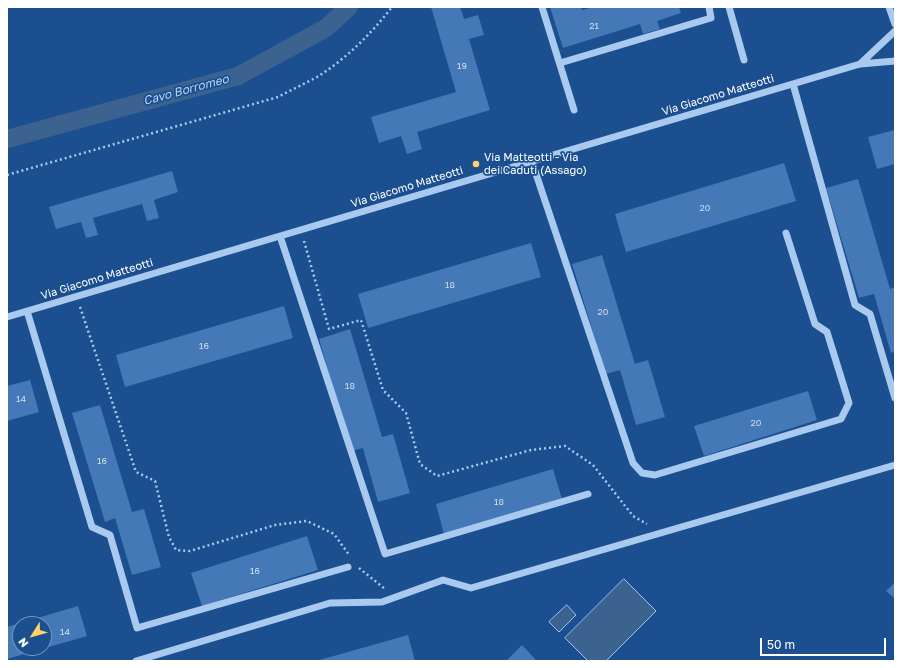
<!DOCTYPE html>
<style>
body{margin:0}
#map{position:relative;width:902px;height:668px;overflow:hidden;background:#1b4f8f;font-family:"Golos Text",sans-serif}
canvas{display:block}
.frame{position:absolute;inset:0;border:8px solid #fff;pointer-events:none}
.north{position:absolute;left:12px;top:616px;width:40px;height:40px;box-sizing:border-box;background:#1b4f8f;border:1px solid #7695bc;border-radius:50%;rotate:233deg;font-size:11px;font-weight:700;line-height:16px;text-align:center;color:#fff}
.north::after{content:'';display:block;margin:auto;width:14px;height:18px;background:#ffd166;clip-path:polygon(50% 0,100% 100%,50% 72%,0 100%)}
.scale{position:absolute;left:760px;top:638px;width:126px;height:18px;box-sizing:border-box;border:2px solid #fff;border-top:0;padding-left:5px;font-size:12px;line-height:14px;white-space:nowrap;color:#fff;-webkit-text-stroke:3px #1b4f8f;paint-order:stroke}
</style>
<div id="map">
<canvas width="902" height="668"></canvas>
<div class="frame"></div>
<div class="north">N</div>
<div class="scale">50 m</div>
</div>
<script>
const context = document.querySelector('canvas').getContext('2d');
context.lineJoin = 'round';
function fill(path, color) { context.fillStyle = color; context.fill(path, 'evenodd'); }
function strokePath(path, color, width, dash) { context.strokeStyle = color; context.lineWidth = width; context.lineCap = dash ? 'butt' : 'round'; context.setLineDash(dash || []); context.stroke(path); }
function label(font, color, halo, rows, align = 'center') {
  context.font = font + ' "Golos Text",sans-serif'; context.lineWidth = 3.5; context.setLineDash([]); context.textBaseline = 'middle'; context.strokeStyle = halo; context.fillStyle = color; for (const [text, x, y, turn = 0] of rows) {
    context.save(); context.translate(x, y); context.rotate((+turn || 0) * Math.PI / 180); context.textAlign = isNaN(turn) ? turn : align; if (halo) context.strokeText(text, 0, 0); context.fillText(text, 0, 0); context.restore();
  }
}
const water = new Path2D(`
 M624,579L656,611L606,661H588L565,638Z
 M567,605L576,615L559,632L549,622Z`);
fill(water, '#3c6290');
strokePath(water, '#9cc4f0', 1);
strokePath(new Path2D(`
 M7,139L238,76L326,28L349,7`), '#3c6290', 18);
fill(new Path2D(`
 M431,7H460L464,19L478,15L484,35L469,39L490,110L417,132L422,149L407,154L401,136L379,143L371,117L456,92Z
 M550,7H581L582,10L593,7H679L681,13L657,21L660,29L643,34L640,24L563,48Z
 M895,130V164L877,169L868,137Z
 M784,163L796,201L626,252L615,214Z
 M172,171L178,192L154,200L159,218L147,221L142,204L93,218L98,235L86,238L81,222L56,229L49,207Z
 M858,179L890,289L895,287V351L891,353L874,294L859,298L826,188Z
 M531,243L541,277L368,328L358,294Z
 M602,255L635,364L648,360L665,417L636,425L620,370L606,374L572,264Z
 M284,306L293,338L125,387L116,355Z
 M350,329L382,437L393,434L410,493L378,502L363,448L351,451L319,339Z
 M30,380L39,412L7,421V386Z
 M808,391L817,420L704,456L694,426Z
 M100,405L132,512L144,509L161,567L132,575L115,518L105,522L72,413Z
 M553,469L562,499L444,534L436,504Z
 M307,536L318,570L202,606L191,573Z
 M895,582V599L886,591Z
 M78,606L87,636L7,659V627ZM20,624H44V648H20Z
 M408,635L415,661H316Z
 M522,645L537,661H506Z`), '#4478b7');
strokePath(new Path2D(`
 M7,175L278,97C291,90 304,84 317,77C346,59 371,34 392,7
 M304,241L329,329L361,320L383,390L406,413L420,464L437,476L531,450L565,446L593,465L633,516L647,524
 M80,307L136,472L155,481L169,537L176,550L190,551L275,525L307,521L334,534L350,556
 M359,568L385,589`), '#a9c9ee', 2.5, [2, 3]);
strokePath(new Path2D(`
 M542,7L574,110
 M729,7L744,60
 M889,7L895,24
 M560,63L711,18L709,7
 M860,64L895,31
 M793,84L855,305L870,314L895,398
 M532,162L633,463L642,473L655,475L841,419L849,403L827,332L815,324L786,233
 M280,236L385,554L588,494
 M27,311L92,527L110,535L137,628L348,567
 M7,317L860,64L895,61
 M136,661L330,603L382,602L443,580L471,588L895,465`), '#a9c9ee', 7);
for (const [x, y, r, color] of [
 [476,164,4,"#ffd166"]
]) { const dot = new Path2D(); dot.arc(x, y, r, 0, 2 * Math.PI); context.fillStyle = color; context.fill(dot); strokePath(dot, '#1b4f8f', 1.5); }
label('9px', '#d0dded', null, [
 ["21",594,26],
 ["19",462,66],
 ["20",705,208],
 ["18",450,285],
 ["20",603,312],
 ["16",204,346],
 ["18",350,386],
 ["14",21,399],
 ["20",756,423],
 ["16",102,461],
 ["18",499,502],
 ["16",255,571],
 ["14",65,632]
]);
label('11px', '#fff', '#1b4f8f', [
 ["Via Giacomo Matteotti",718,95,-17],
 ["Via Giacomo Matteotti",407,187,-17],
 ["Via Giacomo Matteotti",97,279,-17]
]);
label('11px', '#fff', '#1b4f8f', [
 ["Via Matteotti - Via",484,158],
 ["dei Caduti (Assago)",484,171]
], 'left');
label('italic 12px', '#b5d3f5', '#1b4f8f', [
 ["Cavo Borromeo",186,90,-15]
]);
</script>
